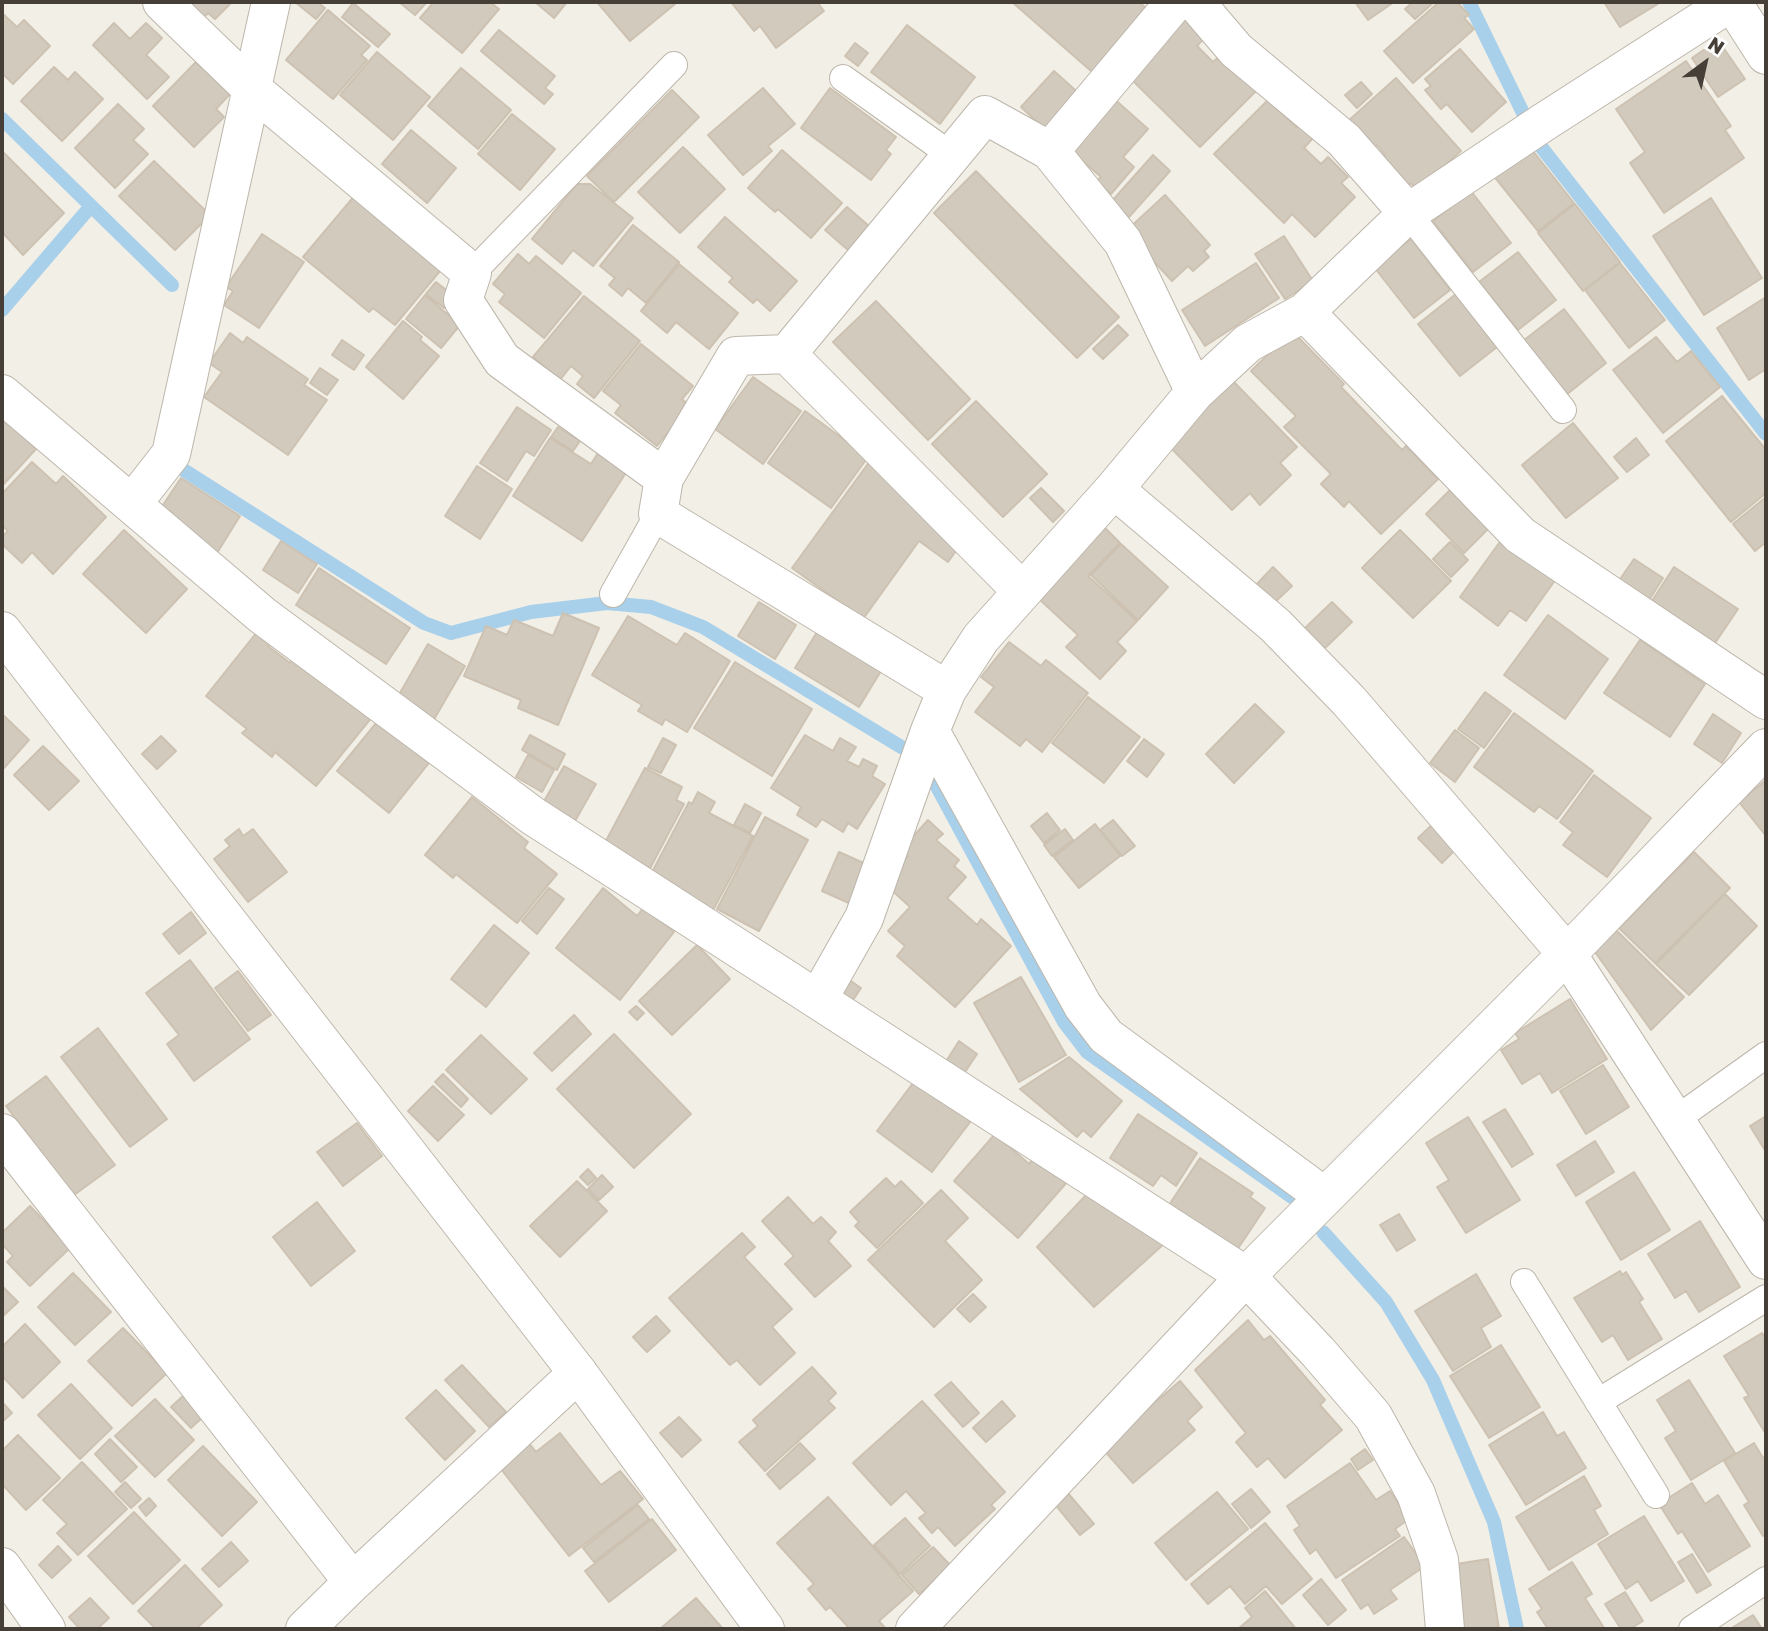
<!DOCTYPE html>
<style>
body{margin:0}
#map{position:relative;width:1768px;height:1631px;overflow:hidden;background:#f2efe7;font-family:"Golos Text",sans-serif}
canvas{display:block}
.frame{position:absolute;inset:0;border:4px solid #453f37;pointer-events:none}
.north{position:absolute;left:1670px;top:28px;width:70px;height:70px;-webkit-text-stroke:5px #fff;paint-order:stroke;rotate:33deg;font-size:19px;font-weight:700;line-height:28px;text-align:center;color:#453f37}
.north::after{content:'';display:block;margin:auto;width:24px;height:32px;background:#453f37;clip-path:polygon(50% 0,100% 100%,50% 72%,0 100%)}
</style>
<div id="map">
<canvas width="1768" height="1631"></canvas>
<div class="frame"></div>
<div class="north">N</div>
</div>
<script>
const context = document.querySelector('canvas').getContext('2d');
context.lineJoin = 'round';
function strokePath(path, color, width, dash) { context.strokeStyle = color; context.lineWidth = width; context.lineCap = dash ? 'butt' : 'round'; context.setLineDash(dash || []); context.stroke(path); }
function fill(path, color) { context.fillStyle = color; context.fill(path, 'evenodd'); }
strokePath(new Path2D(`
 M1469,2L1526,119
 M2,119L172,285
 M1542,148L1766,434
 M2,310L91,206
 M185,471L424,623L451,633L531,612L607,603L651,607L703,627L903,748
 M929,772L1064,1022L1087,1052L1292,1197
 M1323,1232L1386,1302L1433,1380L1494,1522L1517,1629`), '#a9d0ea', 14);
const building = new Path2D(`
 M188,2H232L215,19L208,13L204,17Z
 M295,2H317L325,8L316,19Z
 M399,2H427L415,15Z
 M434,2H490L499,9L462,53L420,18Z
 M535,2H567L554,18Z
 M597,2H673L675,4L630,41Z
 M731,2H817L824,11L776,48L760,26L754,31Z
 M1012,2H1139L1154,15L1098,77Z
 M1355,2H1394L1368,20Z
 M1413,2H1434L1415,19L1405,9Z
 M1439,2H1457L1469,15L1464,18L1474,29L1413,83L1384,51Z
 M1604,2H1661L1620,27Z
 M353,3L390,34L378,47L342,17Z
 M328,10L370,46L361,55L367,60L333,99L286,60Z
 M2,13L17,27L24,20L50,46L13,84L2,73Z
 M1188,17L1207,35L1197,46L1213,62L1222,54L1258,89L1200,147L1129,77Z
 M114,23L130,39L146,23L162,38L146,55L169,77L147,99L93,45Z
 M907,25L975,77L940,124L871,72Z
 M499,30L555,76L545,88L553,94L544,104L481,51Z
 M1718,40L1745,79L1718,97L1692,58Z
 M855,43L868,53L858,66L845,56Z
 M1460,49L1506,102L1472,132L1447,104L1441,109L1425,90L1431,86L1425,79Z
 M377,52L430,97L393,140L340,95Z
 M1686,61L1731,126L1725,130L1744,158L1664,213L1630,163L1645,152L1616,109Z
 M196,62L230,94L216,109L224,117L194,147L153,106Z
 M54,67L68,80L75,72L103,99L62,141L21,101Z
 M461,68L511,110L478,149L428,106Z
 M1054,71L1083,97L1050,134L1021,107Z
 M1396,78L1461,151L1417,190L1411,183L1406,188L1380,159L1385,155L1377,145L1372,150L1347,122Z
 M1361,82L1372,94L1357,108L1345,95Z
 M763,88L795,124L768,146L772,151L743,175L708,135Z
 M830,88L896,137L886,150L891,154L871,180L801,128Z
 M672,90L699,117L614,202L587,176Z
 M1112,97L1148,129L1123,157L1134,167L1111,194L1097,181L1101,177L1067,147Z
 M1268,100L1296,127L1300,124L1314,137L1304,148L1321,164L1328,157L1348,177L1341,183L1355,197L1315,237L1292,214L1284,223L1214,154Z
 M118,104L144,129L133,140L148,154L115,188L75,148Z
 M512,114L555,149L520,190L478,154Z
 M411,130L456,168L427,203L382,164Z
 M1529,146L1574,203L1538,231L1493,175Z
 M683,147L725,189L680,233L638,192Z
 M782,150L842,203L811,238L778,209L775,212L748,188Z
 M2,151L64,213L23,255L2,232Z
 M1153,155L1170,171L1129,217L1112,201Z
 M154,161L210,215L175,250L119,196Z
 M976,171L1119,317L1077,358L934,213Z
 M577,184H590L633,218L593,266L573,250L562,264L532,239Z
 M1471,191L1511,243L1473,272L1433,221Z
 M356,194L445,265L395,325L373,308L369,312L303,257Z
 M1165,195L1210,245L1204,251L1209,257L1193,271L1188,266L1172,281L1126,231Z
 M1711,198L1762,278L1704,315L1653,236Z
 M1575,204L1620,262L1583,291L1538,233Z
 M847,207L869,226L848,250L825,230Z
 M725,217L797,281L770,311L757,299L753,303L729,282L733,278L698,247Z
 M633,225L679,262L646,303L628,288L622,296L609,285L615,278L600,266Z
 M262,234L304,262L259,328L224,305L233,291L226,287Z
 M1284,236L1313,281L1285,299L1255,254Z
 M1411,239L1450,290L1414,318L1374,267Z
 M1518,252L1556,300L1518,330L1479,282Z
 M518,254L529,264L536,256L581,293L544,338L499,302L505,294L493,284Z
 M1256,263L1279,298L1205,346L1182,310Z
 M1620,263L1665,320L1629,348L1585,290Z
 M679,264L738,313L709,349L676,322L667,333L641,311Z
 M436,282L454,296L444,308L426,294Z
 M1456,294L1497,347L1460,376L1418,324Z
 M425,295L460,325L441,348L406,319Z
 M584,296L640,341L594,398L577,384L583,376L571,366L560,380L533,357Z
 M1766,297V369L1749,380L1717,328Z
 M876,301L970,399L928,440L833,342Z
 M1564,309L1606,363L1566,395L1523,341Z
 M403,321L422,337L420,340L439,356L403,399L366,367Z
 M1118,325L1128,335L1103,359L1093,349Z
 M1292,331L1344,384L1341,387L1402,450L1406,446L1438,479L1381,534L1349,501L1344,507L1321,484L1331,474L1284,427L1296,416L1251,371Z
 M230,333L243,343L247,337L308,379L304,385L327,400L288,455L204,397L222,372L209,363Z
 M1656,337L1677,362L1691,351L1720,387L1663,433L1613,370Z
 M342,340L364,355L354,370L332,355Z
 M641,344L693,386L682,399L689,406L657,446L615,413L621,405L603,391Z
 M320,368L338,380L327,395L310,383Z
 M753,377L801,411L763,464L715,429Z
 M1232,380L1297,447L1280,463L1291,475L1260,505L1250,493L1232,510L1167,444Z
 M1722,396L1766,450V493L1731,522L1666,441Z
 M976,401L1047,474L1003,517L932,444Z
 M517,407L551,430L534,456L526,451L507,481L480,463Z
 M805,411L868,457L831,508L768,463Z
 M2,416L36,449L2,486Z
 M1573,423L1618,478L1566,518L1522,465Z
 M558,427L580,441L573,451L551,437Z
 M550,438L591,464L598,453L627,471L582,541L513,496Z
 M1636,438L1649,455L1627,472L1614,457Z
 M875,454L961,544L948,562L919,541L863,619L792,568Z
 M32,462L56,484L63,476L106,517L53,574L32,552L22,563L2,544V537L8,531L2,525V494Z
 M477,466L512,489L480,539L445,516Z
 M181,478L240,516L217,553L157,514Z
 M1041,488L1064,511L1053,522L1030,498Z
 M1452,488L1490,527L1464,553L1426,514Z
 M1766,497V542L1755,551L1733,524Z
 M1105,528L1120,543L1088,576L1137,621L1117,642L1126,651L1100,679L1066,647L1078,635L1039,599Z
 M124,530L187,589L146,633L83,574Z
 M1400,530L1451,581L1413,618L1362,568Z
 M1502,539L1556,579L1526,621L1510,610L1498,626L1460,597Z
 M281,541L317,564L298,593L263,570Z
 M1450,542L1468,560L1451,577L1433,559Z
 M1121,544L1168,587L1138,620L1091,575Z
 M1634,559L1663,578L1646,605L1616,585Z
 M1273,567L1292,586L1274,603L1256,585Z
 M1674,567L1738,609L1711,649L1648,607Z
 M319,568L410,628L386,664L296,605Z
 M759,602L796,625L775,659L738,636Z
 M1332,602L1352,622L1323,650L1303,630Z
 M563,613L599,628L558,725L518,708L521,700L464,676L486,626L507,635L514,620L553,636Z
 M1548,615L1608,659L1565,719L1504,675Z
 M628,616L677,645L685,633L730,661L687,732L665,719L662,725L638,711L642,705L592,675Z
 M261,627L275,637L268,646L290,663L295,655L372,717L316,786L275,752L272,757L242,733L247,729L206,696Z
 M817,632L881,671L859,707L795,668Z
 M1640,640L1705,684L1670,737L1604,693Z
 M1009,642L1041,666L1046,660L1088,693L1042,752L1026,739L1020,746L975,712L994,687L981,677Z
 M428,644L465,666L433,721L396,700Z
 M735,662L812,709L772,776L694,728Z
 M1485,692L1511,711L1484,748L1458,729Z
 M1088,697L1140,737L1104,783L1052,743Z
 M1255,704L1284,732L1234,783L1206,754Z
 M1514,713L1593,771L1557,819L1539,806L1534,812L1474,767Z
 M2,714L29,740L4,768L2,766Z
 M1713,714L1741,733L1722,763L1694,744Z
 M377,722L429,763L389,813L337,771Z
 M1455,730L1479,748L1455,782L1430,763Z
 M530,735L565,754L557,770L522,750Z
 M805,735L833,751L840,738L856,747L847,761L859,767L863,759L877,766L872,776L885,784L857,829L848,823L843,832L822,819L816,827L797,815L801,807L771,788Z
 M161,736L176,751L157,769L142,754Z
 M663,738L676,745L661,773L648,767Z
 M1144,739L1164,754L1147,777L1127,761Z
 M43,746L79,781L49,810L14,775Z
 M528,755L554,770L542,792L516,777Z
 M564,766L596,784L571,828L539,810Z
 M645,768L682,787L676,800L684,804L647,874L601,850Z
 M1594,775L1651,818L1607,877L1563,845L1573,832L1560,822Z
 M1766,780V836L1739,802Z
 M698,792L715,802L709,813L753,836L713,910L650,876L689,802L692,804Z
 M472,797L528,842L524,848L557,874L517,923L456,874L453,878L425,855Z
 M745,804L761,813L750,833L734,825Z
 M1047,813L1060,830L1044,843L1031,826Z
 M765,817L808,840L759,931L717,909Z
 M928,820L943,834L936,840L959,860L954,866L966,877L947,898L977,925L981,919L1011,946L955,1007L897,956L905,946L888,931L910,907L884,883L908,856L901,850Z
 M1113,820L1135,846L1122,856L1100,830Z
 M1434,823L1457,848L1442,863L1418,838Z
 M1095,824L1120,856L1079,888L1054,857Z
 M239,829L243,836L253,829L287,872L248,902L214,859L230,846L225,840Z
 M1065,829L1073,840L1052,856L1044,845Z
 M839,852L868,865L851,904L822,891Z
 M1694,852L1730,888L1655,963L1619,928Z
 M549,888L564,899L537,934L522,921Z
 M603,888L637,916L644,907L674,932L620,1000L556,948Z
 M1725,894L1757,926L1689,995L1656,964Z
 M191,912L206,933L179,954L163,934Z
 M494,925L529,953L486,1007L451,979Z
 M1616,930L1684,997L1651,1030L1595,952Z
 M697,945L730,979L672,1035L639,1001Z
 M190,960L250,1039L194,1081L167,1044L179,1035L146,993Z
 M238,971L271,1015L248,1031L215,988Z
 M845,977L861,988L849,1006L833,995Z
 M1021,977L1066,1055L1019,1082L974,1003Z
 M1570,999L1607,1059L1552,1093L1540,1073L1522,1084L1501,1050L1519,1039L1515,1033Z
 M636,1006L644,1013L637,1020L629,1012Z
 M574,1015L591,1034L552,1071L534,1053Z
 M98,1028L167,1119L130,1147L61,1057Z
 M614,1034L691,1114L634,1168L557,1089Z
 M481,1035L527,1079L491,1114L446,1070Z
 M959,1041L977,1054L963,1075L945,1063Z
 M1069,1057L1122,1101L1091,1137L1083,1130L1077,1137L1020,1089Z
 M1603,1065L1629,1107L1586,1134L1560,1091Z
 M443,1074L468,1099L461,1107L435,1082Z
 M919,1075L974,1117L932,1172L877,1131Z
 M46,1076L115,1165L74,1195L6,1106Z
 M433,1086L464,1115L438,1141L408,1111Z
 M1505,1109L1533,1154L1512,1167L1483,1122Z
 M1138,1114L1197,1153L1176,1186L1161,1175L1153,1186L1110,1158Z
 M1766,1116V1152L1750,1126Z
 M1468,1117L1520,1200L1466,1233L1437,1187L1449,1180L1426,1143Z
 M357,1123L382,1156L343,1186L317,1152Z
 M995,1134L1029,1164L1038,1154L1068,1181L1018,1238L954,1181Z
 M1595,1141L1614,1172L1576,1196L1557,1165Z
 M1200,1158L1253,1193L1250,1197L1265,1208L1237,1250L1169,1205Z
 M588,1169L596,1178L588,1185L580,1177Z
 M1634,1172L1670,1230L1621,1260L1586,1202Z
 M602,1175L613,1187L599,1200L588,1189Z
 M886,1178L895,1187L901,1181L923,1203L877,1248L855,1226L859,1222L850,1212Z
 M577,1181L607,1211L560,1257L530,1226Z
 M941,1190L968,1218L945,1241L982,1280L934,1327L868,1260Z
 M1088,1193L1165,1243L1094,1307L1037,1247Z
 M788,1197L813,1224L821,1217L836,1232L828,1241L851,1266L815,1297L785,1264L794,1256L762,1221Z
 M317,1202L355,1251L311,1286L273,1237Z
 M30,1206L70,1248L30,1286L7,1262L13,1256L2,1244V1233Z
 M1399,1214L1415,1240L1397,1251L1380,1225Z
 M1700,1221L1740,1287L1699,1312L1686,1291L1675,1298L1648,1254Z
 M742,1233L755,1247L744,1257L792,1309L772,1327L795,1353L760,1385L737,1360L730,1365L669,1298Z
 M1620,1271L1622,1275L1626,1272L1643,1299L1639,1302L1662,1339L1628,1360L1613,1335L1602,1342L1574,1298Z
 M73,1273L111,1312L75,1345L38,1307Z
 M1476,1274L1501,1316L1481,1328L1491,1347L1453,1371L1415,1311Z
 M2,1286L18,1302L2,1317Z
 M973,1294L986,1307L970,1322L957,1309Z
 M656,1316L670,1331L647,1352L633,1337Z
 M1248,1320L1264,1340L1270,1336L1325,1400L1320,1405L1342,1430L1285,1478L1268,1458L1257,1467L1236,1442L1246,1433L1195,1370Z
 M25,1324L60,1362L23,1398L2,1376V1347Z
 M123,1328L167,1373L132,1406L88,1361Z
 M1762,1333L1766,1340V1430L1764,1431L1744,1398L1749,1396L1724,1356Z
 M1501,1345L1540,1407L1489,1438L1450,1376Z
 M462,1365L506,1412L489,1427L445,1380Z
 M812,1367L836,1393L828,1401L835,1408L765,1471L739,1442L758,1426L753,1420Z
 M1689,1380L1735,1453L1691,1480L1665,1438L1676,1431L1657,1400Z
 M1180,1381L1202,1407L1187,1421L1195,1430L1133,1483L1102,1448Z
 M951,1382L979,1413L963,1427L935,1395Z
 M71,1384L112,1428L80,1459L38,1415Z
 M436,1390L475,1431L445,1460L406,1418Z
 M184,1395L204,1416L191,1428L171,1407Z
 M155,1399L194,1440L155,1477L115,1436Z
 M922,1401L1005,1492L991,1505L995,1509L955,1546L938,1527L932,1533L919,1518L926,1513L906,1491L891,1505L853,1463Z
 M1002,1401L1015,1416L986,1442L973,1428Z
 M2,1402L12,1413L2,1422Z
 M1543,1412L1557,1436L1564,1432L1586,1468L1526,1505L1489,1445Z
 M679,1417L701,1440L682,1457L660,1433Z
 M560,1433L601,1485L620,1471L643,1499L569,1556L497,1464L527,1441L536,1452Z
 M18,1435L60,1478L26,1510L2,1484V1451Z
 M110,1439L137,1467L121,1482L95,1454Z
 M800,1443L815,1459L780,1489L767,1474Z
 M1754,1443L1763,1458L1766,1456V1534L1763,1536L1744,1505L1749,1502L1724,1461Z
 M203,1446L257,1502L222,1536L168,1480Z
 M1365,1449L1373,1460L1358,1470L1351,1459Z
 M82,1462L127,1509L78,1555L57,1533L67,1524L43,1500Z
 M1350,1463L1376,1500L1390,1491L1409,1519L1395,1529L1400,1536L1336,1578L1316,1549L1310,1554L1294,1530L1300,1526L1287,1506Z
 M1584,1476L1601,1506L1594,1510L1608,1534L1549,1570L1516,1517Z
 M125,1482L141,1499L131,1508L115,1492Z
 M1692,1483L1705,1504L1718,1495L1750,1546L1708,1572L1682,1531L1678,1534L1659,1504Z
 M1251,1489L1270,1512L1251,1528L1232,1504Z
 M1067,1492L1094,1524L1080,1535L1054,1503Z
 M1217,1492L1248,1529L1186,1580L1155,1543Z
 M828,1497L913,1591L879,1621L886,1629H850L830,1607L826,1610L808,1589L814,1584L777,1543Z
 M149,1498L156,1506L146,1516L139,1507Z
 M638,1505L649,1519L594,1562L583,1548Z
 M134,1512L180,1560L133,1604L88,1556Z
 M1644,1516L1684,1581L1651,1601L1638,1581L1626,1589L1598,1544Z
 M905,1518L930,1546L900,1574L874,1545Z
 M652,1519L676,1550L609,1602L585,1571Z
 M1265,1523L1312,1579L1282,1604L1266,1586L1245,1604L1230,1586L1208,1604L1191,1584Z
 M1404,1537L1425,1566L1390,1590L1397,1599L1374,1614L1368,1604L1361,1609L1342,1580Z
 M231,1542L248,1561L219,1587L202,1569Z
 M58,1546L71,1560L52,1578L39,1565Z
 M933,1547L951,1566L919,1594L902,1575Z
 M1692,1554L1711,1585L1697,1593L1678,1562Z
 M1488,1559L1499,1629H1460L1450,1565Z
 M1572,1562L1592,1594L1585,1598L1604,1628L1602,1629H1548L1537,1612L1542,1609L1529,1589Z
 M185,1565L222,1605L196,1629H156L138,1611Z
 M1321,1579L1346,1610L1328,1625L1303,1595Z
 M1265,1591L1296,1629H1238L1252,1617L1245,1608Z
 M1625,1592L1643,1621L1630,1629H1621L1605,1604Z
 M90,1598L109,1618L97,1629H80L69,1617Z
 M696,1598L723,1629H660Z
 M1753,1615L1762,1629H1730Z`);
fill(building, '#d3cabe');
strokePath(building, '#cdc2b2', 2);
const service = new Path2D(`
 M843,78L951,155
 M1408,213L1563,410
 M472,273L674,65
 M613,594L658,514
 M1675,1120L1766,1055
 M1524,1282L1656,1495
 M1598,1402L1766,1298
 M1692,1629L1766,1580`);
const minor = new Path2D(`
 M162,2L252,89L472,273L463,300L502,360L664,478
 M1195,2L1236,50L1344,140L1408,213
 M1050,151L1175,2
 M1305,312L1520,535L1766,700
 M787,354L1022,591
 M2,394L262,615L533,816L1246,1276L1318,1352L1373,1416L1416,1494L1439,1560L1445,1629
 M1114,489L1275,625L1349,701L1567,954L1766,1260
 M132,504L171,454L271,2
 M947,690L658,514L664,478L736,356L787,354L985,115L1050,151L1123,242L1195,392
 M930,731L1083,1006L1106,1036L1325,1197
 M818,999L864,918L930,731L947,690L981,638L1114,489L1195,392L1248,343L1305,312L1408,213L1544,122L1731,2
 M2,1133L353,1582
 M2,1567L46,1629
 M305,1629L353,1582L578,1373
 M915,1629L1246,1276L1567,954L1766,748`);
const tertiary = new Path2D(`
 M1732,2L1766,55
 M2,631L578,1373L765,1629`);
strokePath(service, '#bdb6ab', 28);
strokePath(minor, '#bdb6ab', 40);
strokePath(tertiary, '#bdb6ab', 40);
strokePath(service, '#fff', 26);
strokePath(minor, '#fff', 38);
strokePath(tertiary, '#fff', 38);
</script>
